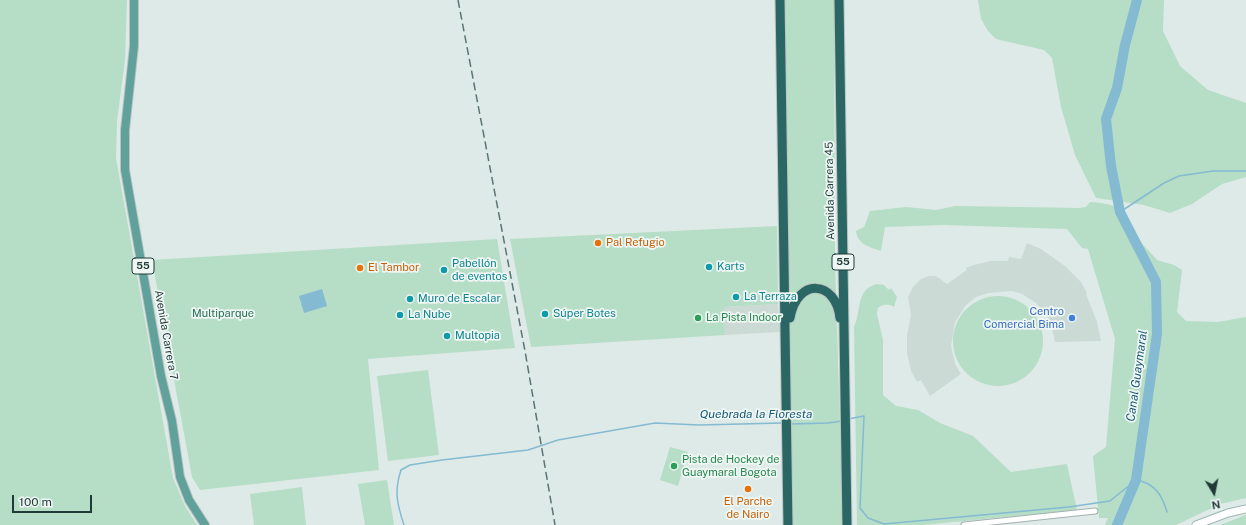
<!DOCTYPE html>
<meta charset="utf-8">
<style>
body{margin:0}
#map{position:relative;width:1246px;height:525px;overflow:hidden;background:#deeae7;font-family:"Public Sans",sans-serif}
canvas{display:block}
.north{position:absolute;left:1194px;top:473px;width:40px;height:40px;-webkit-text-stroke:3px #eff7f4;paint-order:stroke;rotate:170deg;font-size:11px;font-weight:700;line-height:16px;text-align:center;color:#1f3a37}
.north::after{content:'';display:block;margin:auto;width:14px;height:18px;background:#1f3a37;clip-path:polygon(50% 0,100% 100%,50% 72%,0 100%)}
.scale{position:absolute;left:12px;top:495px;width:80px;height:18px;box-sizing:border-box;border:2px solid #1f3a37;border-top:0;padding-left:5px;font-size:12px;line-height:14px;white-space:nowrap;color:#1f3a37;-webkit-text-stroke:3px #eff7f4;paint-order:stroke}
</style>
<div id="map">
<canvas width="1246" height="525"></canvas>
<div class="north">N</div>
<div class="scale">100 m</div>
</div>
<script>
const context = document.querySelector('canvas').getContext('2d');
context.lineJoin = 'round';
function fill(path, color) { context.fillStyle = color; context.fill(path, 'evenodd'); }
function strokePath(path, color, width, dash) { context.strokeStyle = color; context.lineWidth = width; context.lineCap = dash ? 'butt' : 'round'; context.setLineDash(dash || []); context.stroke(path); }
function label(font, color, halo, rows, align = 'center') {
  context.font = font + ' "Public Sans",sans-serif'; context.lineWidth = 3.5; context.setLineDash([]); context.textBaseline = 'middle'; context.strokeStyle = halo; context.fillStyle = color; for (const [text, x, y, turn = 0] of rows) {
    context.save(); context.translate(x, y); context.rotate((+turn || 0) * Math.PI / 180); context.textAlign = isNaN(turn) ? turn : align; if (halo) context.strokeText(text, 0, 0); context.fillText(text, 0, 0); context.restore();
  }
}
fill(new Path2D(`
 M1027,243L1041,249L1065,266L1081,282L1087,293L1086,294L1097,322L1101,341L1055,342L1051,324L1046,315L1036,303L1022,294L1012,291L988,293L976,297L966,305L955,322L951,346L955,364L961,374L930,396L921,380L917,382L911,371L907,353V335L911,315L908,297L913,287L921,279L929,276H936L947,284L967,270L966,268L974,265L990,261H1008L1009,257L1021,259Z
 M778,304L780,332L725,335L724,307Z`), '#ccdad6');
fill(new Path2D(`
 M0,0H127L125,60L117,121L116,158L173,478L185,506L197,525H0Z
 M785,0H834L835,260L843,525H792Z
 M978,0H1164L1163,31L1180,66L1208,90L1246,103V177L1222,184L1192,204L1170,213L1144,205L1096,198L1075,155L1061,107L1052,58L1044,50L996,39L988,31L981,19Z
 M1090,202C1129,205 1117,210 1136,237C1142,245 1151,252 1157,260L1174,265L1182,270L1177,312L1186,321L1218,322L1246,317V498L1220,504L1176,525H1105L1108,518H1099L1093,456L1106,447L1115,339L1088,249L1082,248L1067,229L944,225L885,227L881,251C870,247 858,245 856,231L864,227L870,211L906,207L936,210L955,206L1080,208L1086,207Z
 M777,226L778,304L724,307L725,335L531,347L510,239Z
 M497,239L515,348L368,359L379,470L200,490L192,477L152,260Z
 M876,284L884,285L889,290L891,288L897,297L894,307C888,303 883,304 878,308L877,314L883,340V395L896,406L918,410L940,423L973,436L1011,472L1067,464L1077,510L923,525H857L854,327C862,310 855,291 876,284Z
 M953 341a45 45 0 1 1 90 0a45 45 0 1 1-90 0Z
 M428,370L439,455L388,461L377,376Z
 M670,447L688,452L678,486L660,480Z
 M387,480L394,525H365L358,484Z
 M302,487L306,525H254L250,494Z
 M1246,515V525H1220Z`), '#b6ddc6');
fill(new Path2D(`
 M322,289L327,306L304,313L299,296Z`), '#84bad2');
strokePath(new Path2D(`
 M1120,212L1164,183L1179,176L1213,171H1246
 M848,419L864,416L860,508L868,518L884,524L1069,507L1110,501L1136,480C1155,483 1162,495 1167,512
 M790,424L828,423L842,421
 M404,525C397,504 394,491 401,470L410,465L442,460L528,450L558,440L655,423L699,425L783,423`), '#84bad2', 1.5);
strokePath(new Path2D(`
 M1117,525L1136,480L1157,334L1156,282L1120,212L1111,166L1106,119L1117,88L1125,45L1137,0`), '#84bad2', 10);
const street = new Path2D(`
 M964,525L1095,511`);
const secondary = new Path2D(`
 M1196,525L1228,513L1246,509`);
const primary = new Path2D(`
 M134,0V46L125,130V170L161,376L172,421L180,477L189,500L205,525`);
const highway = new Path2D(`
 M780,0L788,525
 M839,0L847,525
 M790,318C797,277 836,280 840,318`);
strokePath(street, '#a1b2af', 7);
strokePath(secondary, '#9db6b1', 9);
strokePath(primary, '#bcc4c3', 10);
strokePath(highway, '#bcc4c3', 11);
strokePath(street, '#fff', 5);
strokePath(secondary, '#fff', 7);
strokePath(primary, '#61a19b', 8);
strokePath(highway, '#2a6764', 9);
strokePath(new Path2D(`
 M458,0L525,351L555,525`), '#597673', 1.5, [8, 4]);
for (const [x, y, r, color] of [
 [598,243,4,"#e8710a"],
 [709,267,4,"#0f9aa8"],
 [360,268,4,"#e8710a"],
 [444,270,4,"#0f9aa8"],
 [736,297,4,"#0f9aa8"],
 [410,299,4,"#0f9aa8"],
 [545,314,4,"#0f9aa8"],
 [400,315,4,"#0f9aa8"],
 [698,318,4,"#2e9e5b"],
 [1072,318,4,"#3f7fe0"],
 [447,336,4,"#0f9aa8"],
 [674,466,4,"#2e9e5b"],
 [748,489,4,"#e8710a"]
]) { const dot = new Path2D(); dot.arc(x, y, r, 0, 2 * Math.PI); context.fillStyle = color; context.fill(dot); strokePath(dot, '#eff7f4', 1.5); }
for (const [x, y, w] of [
 [843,262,22],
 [143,266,22]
]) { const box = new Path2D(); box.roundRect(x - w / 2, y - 8, w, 16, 3); context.fillStyle = '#eff7f4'; context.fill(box); strokePath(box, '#1f3a37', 1); }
label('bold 10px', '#1f3a37', null, [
 ["55",843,262],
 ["55",143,266]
]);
label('11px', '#1f3a37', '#eff7f4', [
 ["Avenida Carrera 45",830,191,-91],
 ["Avenida Carrera 7",166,335,80]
]);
label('11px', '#c56008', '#eff7f4', [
 ["Pal Refugio",606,243],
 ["El Tambor",368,268],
 ["El Parche",748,502,"center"],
 ["de Nairo",748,515,"center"]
], 'left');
label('11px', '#0d838f', '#eff7f4', [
 ["Pabellón",452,264],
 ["de eventos",452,277],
 ["Karts",717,267],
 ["La Terraza",744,297],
 ["Muro de Escalar",418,299],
 ["Súper Botes",553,314],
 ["La Nube",408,315],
 ["Multopia",455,336]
], 'left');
label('11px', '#366cbe', '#eff7f4', [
 ["Centro",1064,312],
 ["Comercial Bima",1064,325]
], 'right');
label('11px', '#287251', '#eff7f4', [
 ["Multiparque",223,314]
]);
label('11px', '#27864d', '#eff7f4', [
 ["La Pista Indoor",706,318],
 ["Pista de Hockey de",682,460],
 ["Guaymaral Bogota",682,473]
], 'left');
label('italic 12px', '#185877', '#eff7f4', [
 ["Canal Guaymaral",1137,376,-82],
 ["Quebrada la Floresta",756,414]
]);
</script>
